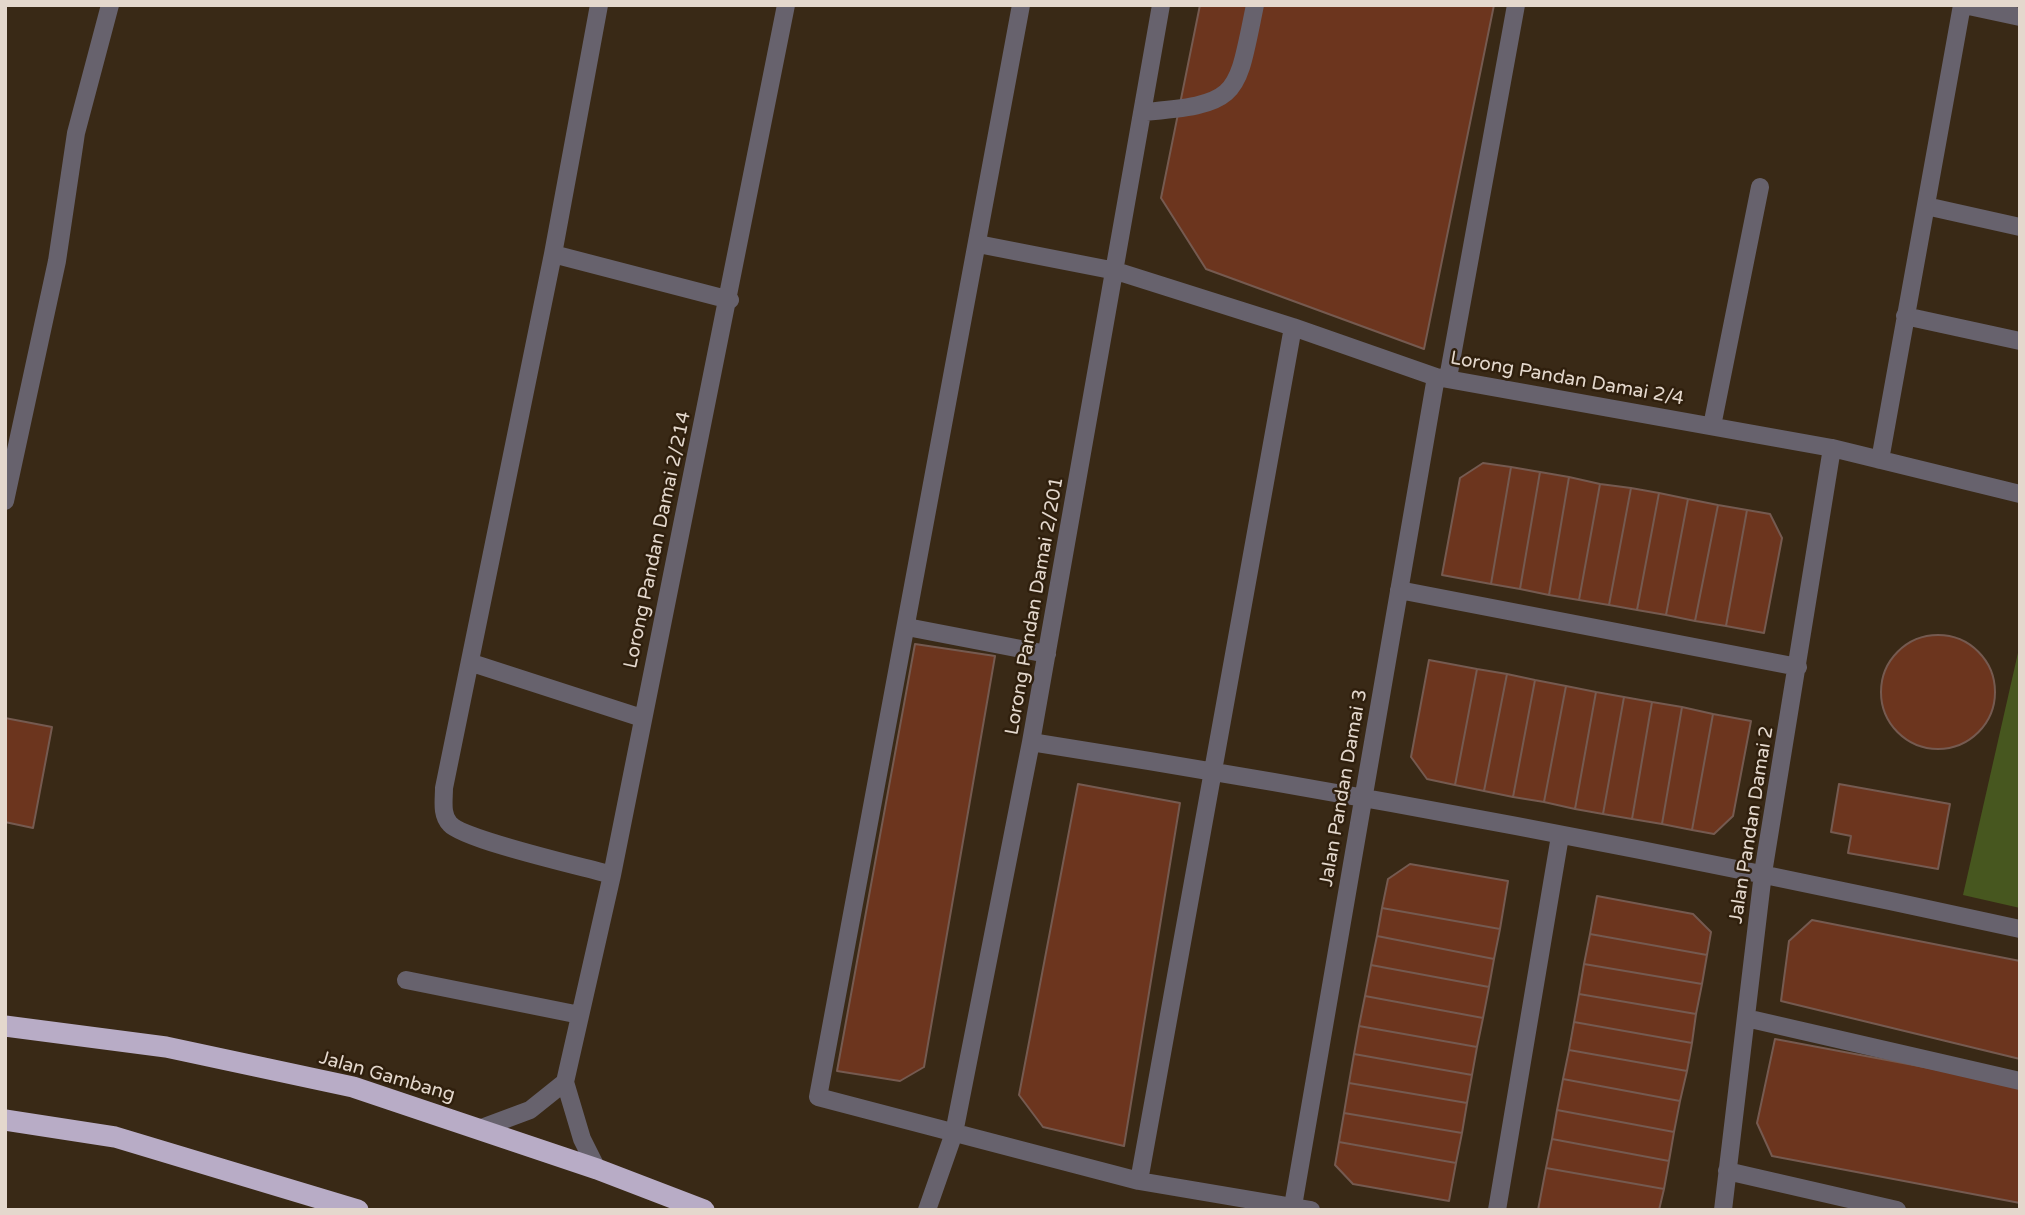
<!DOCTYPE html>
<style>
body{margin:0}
#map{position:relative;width:2025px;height:1215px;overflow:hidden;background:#392916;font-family:"Varela Round",sans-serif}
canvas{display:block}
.frame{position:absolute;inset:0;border:7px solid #e4d8cd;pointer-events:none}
</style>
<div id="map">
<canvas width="2025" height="1215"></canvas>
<div class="frame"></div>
</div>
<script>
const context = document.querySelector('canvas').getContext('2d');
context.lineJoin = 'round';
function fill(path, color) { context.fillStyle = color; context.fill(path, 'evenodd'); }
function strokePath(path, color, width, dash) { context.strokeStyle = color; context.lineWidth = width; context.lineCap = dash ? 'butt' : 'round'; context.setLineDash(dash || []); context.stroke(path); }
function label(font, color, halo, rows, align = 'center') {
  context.font = font + ' "Varela Round",sans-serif'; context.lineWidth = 5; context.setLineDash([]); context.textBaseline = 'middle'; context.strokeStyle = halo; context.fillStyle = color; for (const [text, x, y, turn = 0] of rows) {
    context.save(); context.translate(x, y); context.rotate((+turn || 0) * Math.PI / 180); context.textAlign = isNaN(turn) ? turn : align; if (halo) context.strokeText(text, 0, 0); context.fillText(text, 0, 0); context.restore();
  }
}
fill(new Path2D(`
 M2020,644V908L1963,895Z`), '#47571f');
const building = new Path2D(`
 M1200,5H1494L1424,349L1206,269L1161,198Z
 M1483,463L1511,467L1491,584L1442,575L1460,478Z
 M1511,467L1540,472L1520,589L1491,584Z
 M1540,472L1569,477L1549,595L1520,589Z
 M1569,477L1600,484L1579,600L1549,595Z
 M1600,484L1631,488L1609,605L1579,600Z
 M1631,488L1659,493L1637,610L1609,605Z
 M1659,493L1688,499L1666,615L1637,610Z
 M1688,499L1718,505L1695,621L1666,615Z
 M1718,505L1747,510L1726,626L1695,621Z
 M1747,510L1770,514L1782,538L1764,633L1726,626Z
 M1881 692a57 57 0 1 1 114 0a57 57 0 1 1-114 0Z
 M915,644L995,656L924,1067L900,1081L837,1071Z
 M1429,660L1477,669L1455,785L1427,779L1411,757Z
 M1477,669L1507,674L1484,791L1455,785Z
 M1507,674L1535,680L1513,797L1484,791Z
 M1535,680L1566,686L1544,802L1513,797Z
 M1566,686L1596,692L1575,809L1544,802Z
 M1596,692L1624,697L1603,814L1575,809Z
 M1624,697L1652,702L1632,819L1603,814Z
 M1652,702L1682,707L1662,824L1632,819Z
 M1682,707L1713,714L1692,830L1662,824Z
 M1713,714L1751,721L1733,816L1714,834L1692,830Z
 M5,718L52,727L33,828L5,822Z
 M1078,784L1180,803L1124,1146L1043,1127L1019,1095Z
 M1839,784L1950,804L1938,869L1848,853L1851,836L1831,832Z
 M1410,864L1508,881L1500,929L1382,908L1388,879Z
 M1597,896L1693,914L1711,932L1707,955L1590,934Z
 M1382,908L1500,929L1494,959L1377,936Z
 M1812,920L2020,961V1059L1781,1001L1789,941Z
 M1590,934L1707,955L1702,984L1584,964Z
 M1377,936L1494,959L1489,987L1371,965Z
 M1584,964L1702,984L1696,1014L1579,994Z
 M1371,965L1489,987L1483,1018L1365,996Z
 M1579,994L1696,1014L1692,1043L1574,1022Z
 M1365,996L1483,1018L1477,1047L1359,1026Z
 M1574,1022L1692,1043L1687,1071L1569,1050Z
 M1359,1026L1477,1047L1472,1075L1354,1054Z
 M1775,1039L2020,1085V1203L1772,1156L1757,1123Z
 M1569,1050L1687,1071L1680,1101L1563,1079Z
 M1354,1054L1472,1075L1467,1103L1349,1083Z
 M1563,1079L1680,1101L1674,1132L1557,1110Z
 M1349,1083L1467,1103L1462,1133L1344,1113Z
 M1557,1110L1674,1132L1669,1161L1552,1139Z
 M1344,1113L1462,1133L1456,1163L1339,1142Z
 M1552,1139L1669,1161L1664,1189L1546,1168Z
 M1339,1142L1456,1163L1449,1201L1353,1184L1335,1165Z
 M1546,1168L1664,1189L1659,1210H1538Z`);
fill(building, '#6c351e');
strokePath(building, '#755a50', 2);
strokePath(new Path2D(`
 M599,5L553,254L444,788C444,800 441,815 450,824C464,840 584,867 612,875
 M1021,5L818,1097L1139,1181L1311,1210
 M1964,5L2020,17
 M1143,112C1241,104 1236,97 1255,5
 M1926,206L2020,227
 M978,244L1116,271L1293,327L1436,377L1832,448L2020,494
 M553,254L730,300
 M1905,316L2020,341
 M1448,378L1516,5
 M1712,426L1760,187
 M1880,460L1962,5
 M5,501L57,261L76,133L110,5
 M1399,590L1798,667
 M907,627L1047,654
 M472,663L642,718
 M1031,742C1363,794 1692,857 2020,929
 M406,980L580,1015
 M1746,1018L2020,1081
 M479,1129L530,1110L565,1082
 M597,1169L582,1139L565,1082L612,875L786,5
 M1727,1171L1897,1210
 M1139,1181L1293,327
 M1293,1206L1436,377
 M927,1210L954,1133L1031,742L1161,5
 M1497,1210L1560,836
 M1723,1210L1763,873L1832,448`), '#67626d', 18);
strokePath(new Path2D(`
 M5,1026L166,1047L353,1087L597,1169L704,1210
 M5,1120L115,1137L358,1210`), '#b8acc6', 21);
label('19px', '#e4d8cd', '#2f1f0d', [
 ["Lorong Pandan Damai 2/4",1567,379,10],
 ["Lorong Pandan Damai 2/214",658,540,-78],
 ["Lorong Pandan Damai 2/201",1035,606,-80],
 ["Jalan Pandan Damai 3",1344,788,-80],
 ["Jalan Pandan Damai 2",1752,825,-81],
 ["Jalan Gambang",387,1077,16]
]);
</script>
